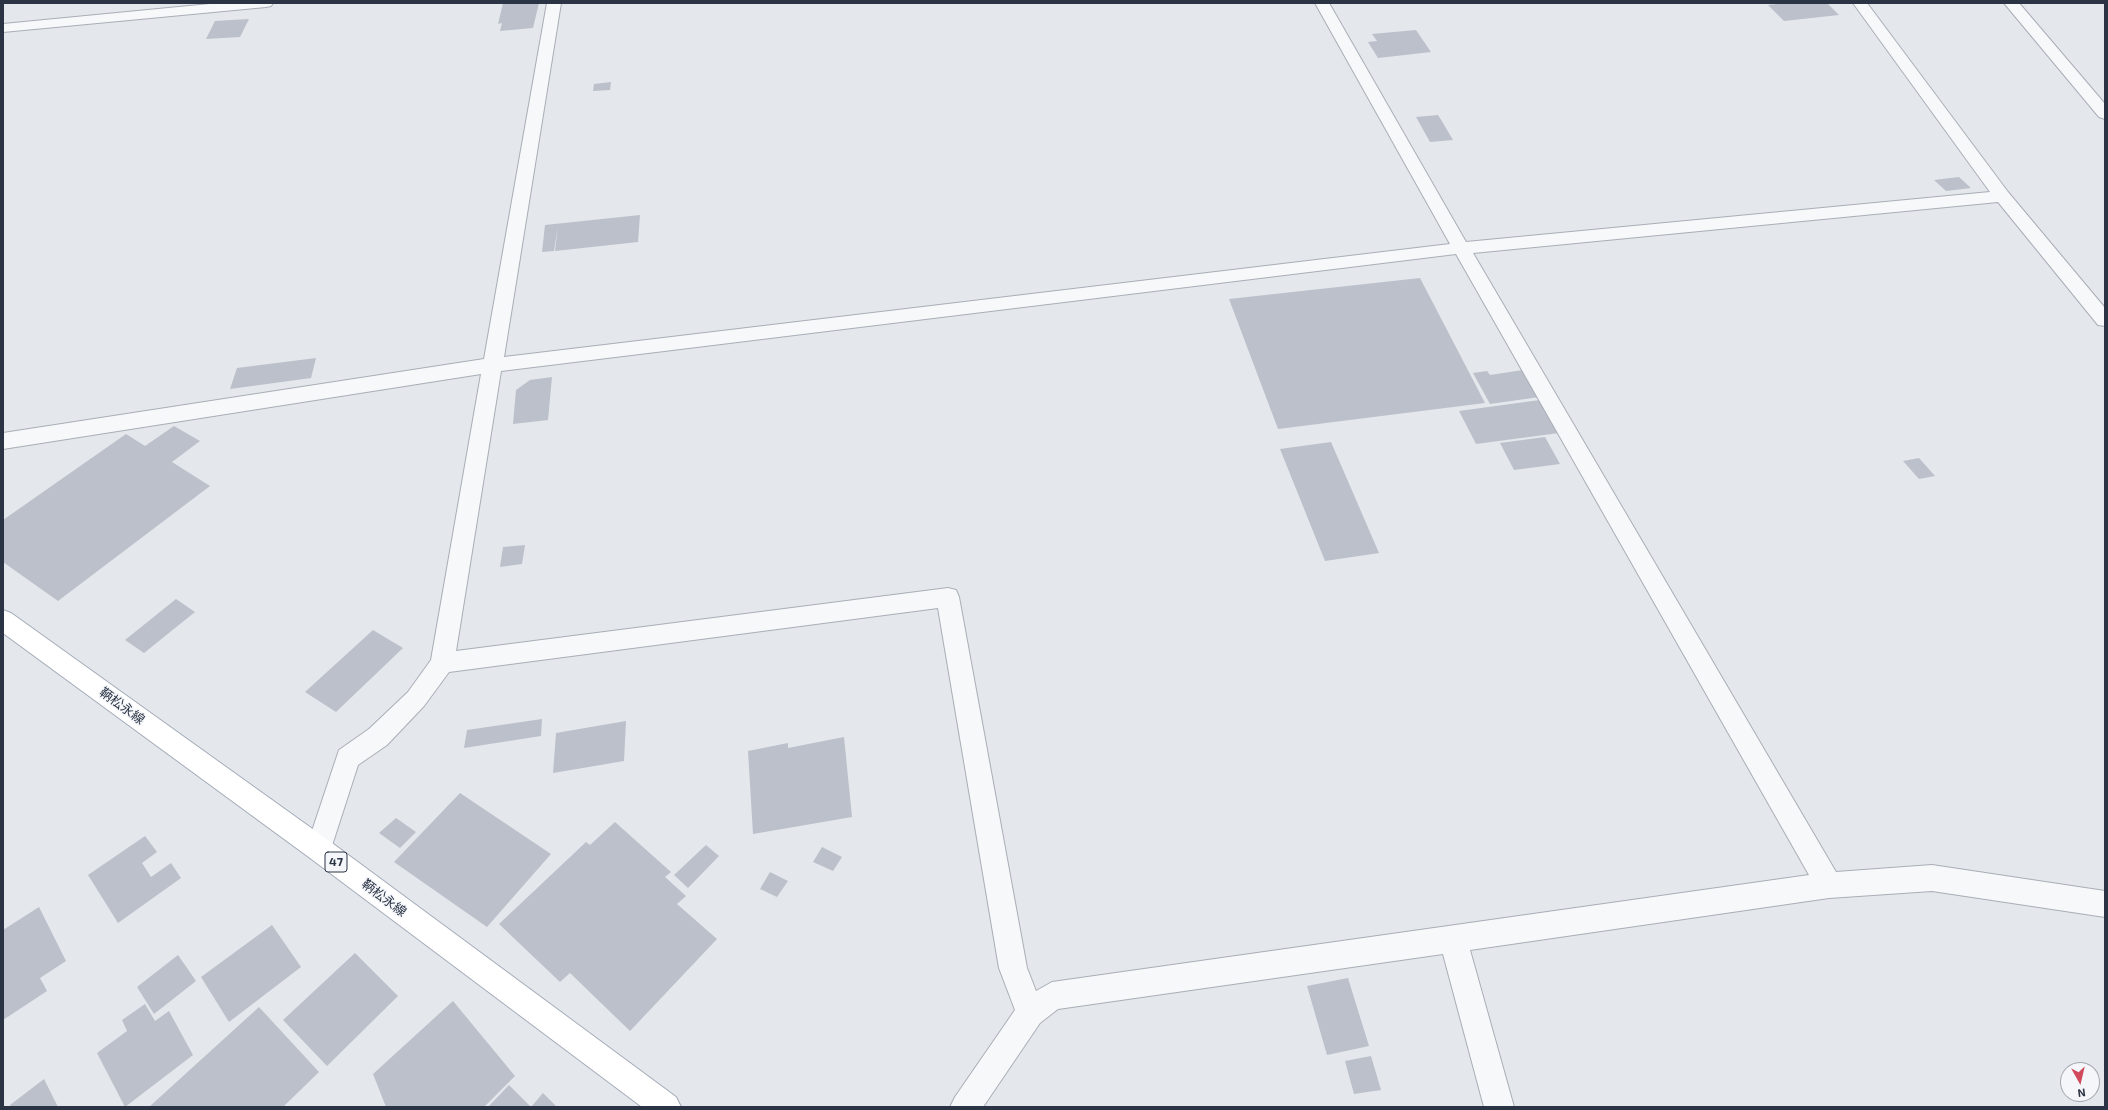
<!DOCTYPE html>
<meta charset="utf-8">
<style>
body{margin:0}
#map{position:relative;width:2108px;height:1110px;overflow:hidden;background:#e4e7ec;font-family:"Exo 2",sans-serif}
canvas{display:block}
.frame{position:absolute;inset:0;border:4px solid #2b3445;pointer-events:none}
.north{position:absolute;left:2060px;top:1062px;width:40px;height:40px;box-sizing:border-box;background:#f4f6f9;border:1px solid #a4a8b1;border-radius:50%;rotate:172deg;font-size:11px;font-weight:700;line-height:16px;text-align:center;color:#2b3445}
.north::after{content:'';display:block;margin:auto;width:14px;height:18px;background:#d1495b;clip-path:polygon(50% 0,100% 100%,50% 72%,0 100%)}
</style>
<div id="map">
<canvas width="2108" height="1110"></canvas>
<div class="frame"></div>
<div class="north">N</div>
</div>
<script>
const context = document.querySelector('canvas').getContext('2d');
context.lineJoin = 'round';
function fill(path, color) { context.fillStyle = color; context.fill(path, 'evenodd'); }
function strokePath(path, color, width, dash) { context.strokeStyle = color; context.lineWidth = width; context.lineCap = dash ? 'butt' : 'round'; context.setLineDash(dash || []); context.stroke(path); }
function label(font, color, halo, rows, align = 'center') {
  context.font = font + ' "Exo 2","Noto Sans JP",sans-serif'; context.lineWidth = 3; context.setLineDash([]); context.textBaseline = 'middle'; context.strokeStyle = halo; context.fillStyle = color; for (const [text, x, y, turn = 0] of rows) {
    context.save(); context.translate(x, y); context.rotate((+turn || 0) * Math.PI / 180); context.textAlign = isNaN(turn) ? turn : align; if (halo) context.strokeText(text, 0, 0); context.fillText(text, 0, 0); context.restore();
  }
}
fill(new Path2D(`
 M503,3H539L533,28L500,31L502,23L498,24Z
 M1786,3H1827L1839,15L1784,21L1768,5Z
 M249,19L240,37L206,39L215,21Z
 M1416,30L1431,52L1378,58L1368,42L1377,41L1372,34Z
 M611,82L610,90L593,91L594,84Z
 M1438,115L1443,123L1453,140L1430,142L1416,117Z
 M1959,177L1971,188L1946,191L1934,180Z
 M640,215L638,242L555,251L558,226L554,251L542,252L545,225Z
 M1420,278L1485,403L1278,429L1229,299Z
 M316,358L311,378L230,389L237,368Z
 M1523,370L1539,397L1490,404L1473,373L1487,371L1490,375Z
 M552,377L548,420L513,424L516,390L530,380Z
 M1540,400L1559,433L1476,444L1459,411Z
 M174,426L200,441L172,462L210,486L58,601L3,562V520L126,434L145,446Z
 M1545,437L1560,464L1514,470L1500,443Z
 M1331,442L1379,553L1325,561L1280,449Z
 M1919,458L1935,476L1919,479L1903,461Z
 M525,545L522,564L500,567L503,547Z
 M176,599L195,612L144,653L125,640Z
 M373,630L403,648L336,712L305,692Z
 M542,719L541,736L464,748L467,730Z
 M626,721L624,761L553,773L556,733Z
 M844,737L852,817L753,834L748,751L788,743V748Z
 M460,793L551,854L487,927L394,862Z
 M396,818L416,832L400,848L379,833Z
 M615,822L671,872L665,877L686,896L677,904L717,939L630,1031L570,973L560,982L499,924L586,842L590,845Z
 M145,836L157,852L142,863L151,877L171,863L181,878L118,923L88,875Z
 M706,845L719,856L688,888L674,875Z
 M822,847L842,857L833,871L813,862Z
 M770,872L788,881L777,897L760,889Z
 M39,907L66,961L40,978L47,991L3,1020V930Z
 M272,925L301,967L229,1022L201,977Z
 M355,953L398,996L327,1066L283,1020Z
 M178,955L196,981L154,1014L137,987Z
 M1348,978L1369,1046L1327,1055L1307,986Z
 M453,1001L515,1076L484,1107H386L373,1074Z
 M145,1004L155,1021L169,1011L193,1055L125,1107L97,1053L127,1031L122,1020Z
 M259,1007L319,1072L283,1107H149Z
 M1371,1056L1381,1090L1354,1094L1345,1061Z
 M44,1079L58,1107H11L10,1105Z
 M509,1085L531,1107L543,1093L557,1107H488Z`), '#bbc0ca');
const minor = new Path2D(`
 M220,3H273L271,6L266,7L3,32V24Z
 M547,3H561L504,357L1450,244L1315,3H1329L1466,242L1990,192L1853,3H1867L2008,192L2105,308V326L2098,325L1998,202L1473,253L1836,872L1932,865L2105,891V917L1932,891L1829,898L1470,950L1514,1107H1484L1443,954L1058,1009L1040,1023L983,1107H950L955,1097L1015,1010L999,968L938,608L449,672L424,706L387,745L358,765L328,858L319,861L310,858L306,849L339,750L369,729L408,692L431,660L481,374L3,449V433L484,359ZM1456,254L1809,875L1052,982L1036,991L1027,968L959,597L956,590L948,588L456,651L501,371Z
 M2004,3H2019L2105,104V119L2099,117Z`);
const major = new Path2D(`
 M3,610L11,613L328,840L676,1097L681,1107H642L310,858L3,633Z`);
strokePath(minor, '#a9aeb7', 2);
strokePath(major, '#a3abb8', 2);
fill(minor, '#f7f8fa');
fill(major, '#fff');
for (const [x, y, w] of [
 [336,862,22]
]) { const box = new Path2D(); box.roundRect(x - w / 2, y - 10, w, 20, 3); context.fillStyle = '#f4f6f9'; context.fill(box); strokePath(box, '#2b3445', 1); }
label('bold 12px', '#2b3445', null, [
 ["47",336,862]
]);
label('13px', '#2b3445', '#f4f6f9', [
 ["鞆松永線",122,706,36],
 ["鞆松永線",384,898,37]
]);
</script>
